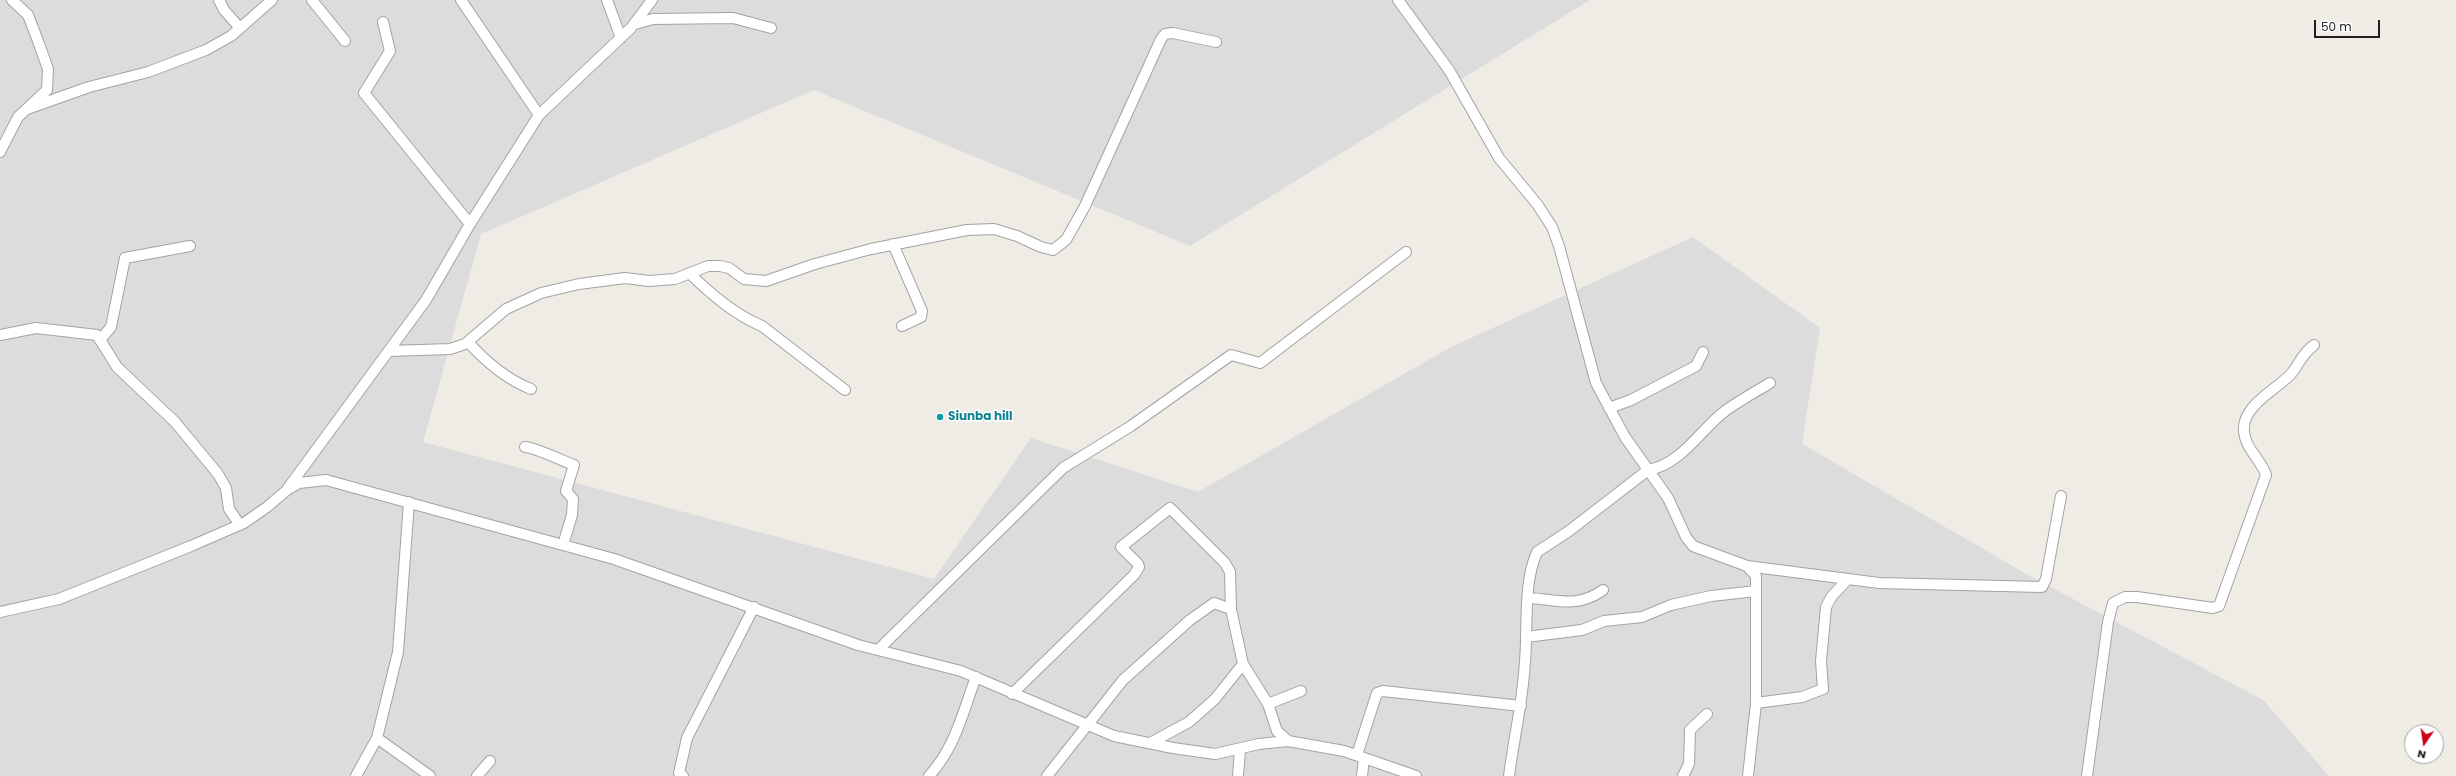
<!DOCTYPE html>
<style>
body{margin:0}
#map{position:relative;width:2456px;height:776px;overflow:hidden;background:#efebe5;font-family:Poppins,sans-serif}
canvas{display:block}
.north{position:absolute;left:2404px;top:724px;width:40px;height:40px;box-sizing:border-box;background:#fff;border:1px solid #a5a5a5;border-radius:50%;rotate:193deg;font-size:11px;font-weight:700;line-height:16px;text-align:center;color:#1f1f1f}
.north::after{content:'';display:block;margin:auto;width:14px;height:18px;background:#cd0015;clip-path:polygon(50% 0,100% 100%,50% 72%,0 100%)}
.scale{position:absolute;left:2314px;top:20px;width:66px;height:18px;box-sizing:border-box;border:2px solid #1f1f1f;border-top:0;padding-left:5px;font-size:12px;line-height:14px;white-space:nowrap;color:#1f1f1f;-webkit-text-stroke:3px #fff;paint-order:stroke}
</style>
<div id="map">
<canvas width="2456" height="776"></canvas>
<div class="north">N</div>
<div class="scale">50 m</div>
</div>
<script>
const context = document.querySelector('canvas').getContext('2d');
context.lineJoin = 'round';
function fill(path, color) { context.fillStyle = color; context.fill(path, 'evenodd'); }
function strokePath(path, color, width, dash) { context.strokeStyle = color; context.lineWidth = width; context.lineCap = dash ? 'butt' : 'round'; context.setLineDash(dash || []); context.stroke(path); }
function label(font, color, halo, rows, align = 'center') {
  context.font = font + ' Poppins,sans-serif'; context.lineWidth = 3; context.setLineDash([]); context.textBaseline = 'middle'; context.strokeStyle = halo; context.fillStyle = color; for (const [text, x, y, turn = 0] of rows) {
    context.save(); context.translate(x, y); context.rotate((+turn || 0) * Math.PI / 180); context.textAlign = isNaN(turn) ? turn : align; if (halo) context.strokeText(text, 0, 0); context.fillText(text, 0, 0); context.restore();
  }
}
fill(new Path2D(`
 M0,0H1590L1190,246L814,90L481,234L423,442L934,579L1031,438L1198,492L1451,347L1693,237L1820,328L1802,444L2028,575L2263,700L2329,776H0Z`), '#dddcdc');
const minor = new Path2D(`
 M219,0L224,10L240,28
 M312,0L345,41
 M461,0L539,115
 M607,0L621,38
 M1398,0L1449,70L1499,158L1537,204L1552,227L1559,246L1596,383L1625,437L1668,498L1686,537L1693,546L1747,566L1879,583L2042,587L2046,579L2061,496
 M383,22L390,51L364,93L470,224
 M635,24L653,19L733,18L771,28
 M27,109L89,87L148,72L206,50L231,36L272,0
 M0,152L18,117L47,90L48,69L38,41L28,15L12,0
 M893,244L922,311L921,317L902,326
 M689,273C711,294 735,315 762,326L845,390
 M0,335L36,328L97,335L117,367L175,422L218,474L226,488L229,509L240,525
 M100,340L111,327L125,258L190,246
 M468,342C486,362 506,379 531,389
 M389,351L450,349L465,344L506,309L541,293L579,284L625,278L649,281L675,279L708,266H720L729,268L744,279L766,281L815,264L871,249L967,230L994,229L1017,236L1041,247L1053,250L1066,240L1085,206L1161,39L1165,34L1173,33L1216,42
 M1609,408L1631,400L1696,366L1703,352
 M525,447C534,447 563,461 574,465L566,491L573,499L572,515L563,545
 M288,488L426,300L470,224L539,115L631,28L652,0
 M1747,566L1756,576V703L1748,776
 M1528,598C1558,599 1576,609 1603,590
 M0,612L59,599L191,546L244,523L267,507L287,490L299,483L326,480L614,559L858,645L961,671L1114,736L1173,748L1215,754L1259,744L1288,741L1344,751L1416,776
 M1526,637L1582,630L1604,621L1642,617L1671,605L1711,596L1756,591
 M879,649L1063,468L1131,426L1231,355L1260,363L1406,252
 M1012,694L1134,575L1139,567L1138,564L1121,547L1170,508L1225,563L1230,572L1231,609L1243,664L1268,704
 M1756,703L1802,697L1823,689L1821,661L1826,607L1832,596L1847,580
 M377,738L430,776
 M1288,741L1277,731L1268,704L1301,691
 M1152,742L1189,722L1215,699L1243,664
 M1357,755L1375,699L1377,693L1383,691L1521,706
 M356,776L377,738L398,652L409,502
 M477,776L490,761
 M683,776L679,773L687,738L754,607
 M929,776C956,746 962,714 976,677
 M1047,776L1123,680L1190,620L1214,603L1231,609
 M1238,776L1240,750
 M1362,776L1364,758
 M1509,776C1514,737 1523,700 1525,661C1528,627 1523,583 1537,552L1569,531L1648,470C1682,464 1700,430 1725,411C1739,401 1755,392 1770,383
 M1683,776L1689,764L1690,730L1707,714
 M2087,776L2108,622L2113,603L2125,597H2137L2213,608L2219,606L2266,475C2261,459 2246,450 2244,432C2241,406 2276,390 2291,374C2301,362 2300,356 2314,345`);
strokePath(minor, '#a3a3a3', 12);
strokePath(minor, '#fff', 10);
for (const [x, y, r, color] of [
 [940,417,4,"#0f9aa8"]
]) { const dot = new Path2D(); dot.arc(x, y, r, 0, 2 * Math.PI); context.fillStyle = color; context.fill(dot); strokePath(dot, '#fff', 1.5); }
label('bold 12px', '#0d838f', '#fff', [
 ["Siunba hill",948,417]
], 'left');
</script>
